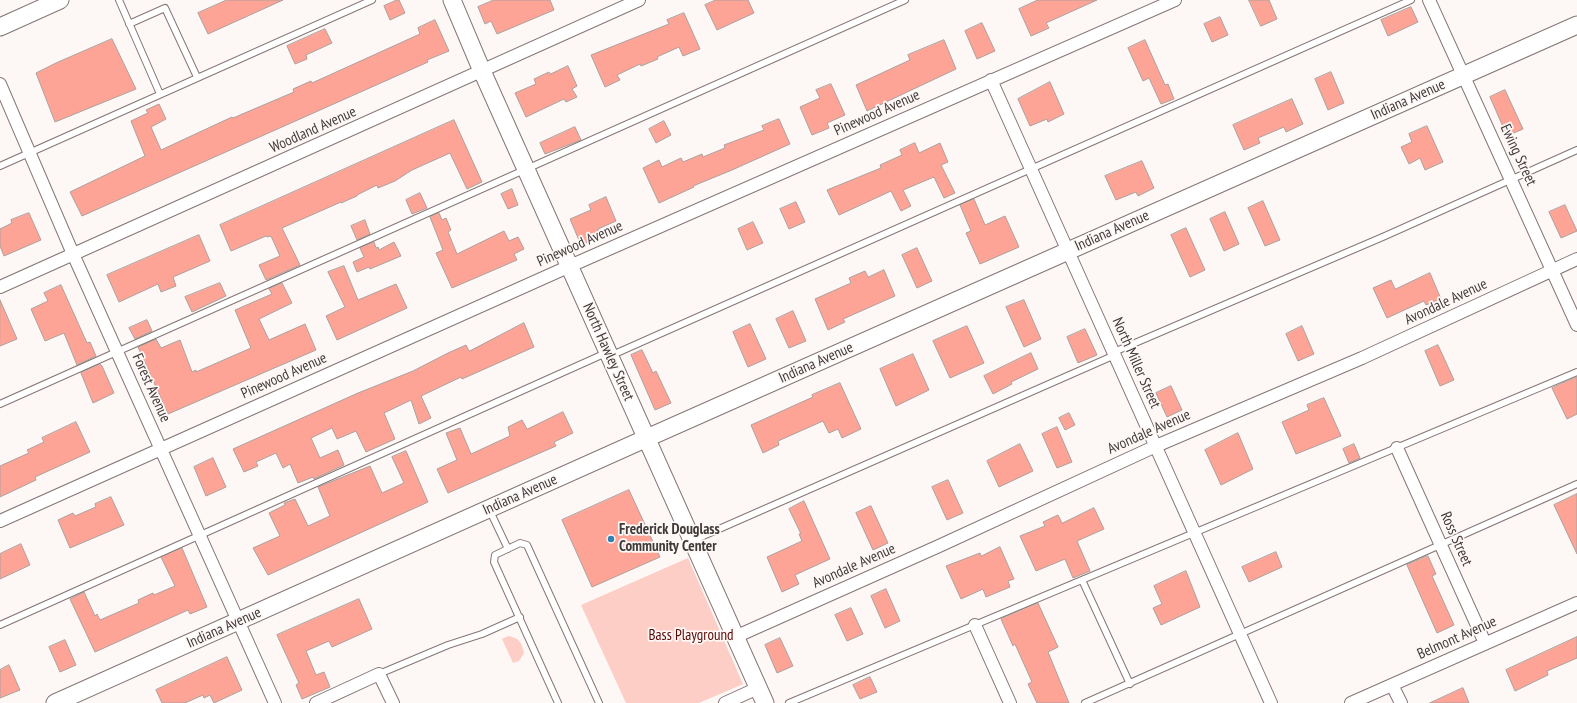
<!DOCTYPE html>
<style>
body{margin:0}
canvas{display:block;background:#fdf7f6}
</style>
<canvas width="1577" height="703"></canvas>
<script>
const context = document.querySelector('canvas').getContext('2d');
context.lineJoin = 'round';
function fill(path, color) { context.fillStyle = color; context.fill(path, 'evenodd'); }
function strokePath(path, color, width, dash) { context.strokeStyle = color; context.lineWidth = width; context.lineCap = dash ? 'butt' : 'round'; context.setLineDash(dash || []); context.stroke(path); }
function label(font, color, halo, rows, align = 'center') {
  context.font = font + ' "PT Sans Narrow",sans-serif'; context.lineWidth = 3.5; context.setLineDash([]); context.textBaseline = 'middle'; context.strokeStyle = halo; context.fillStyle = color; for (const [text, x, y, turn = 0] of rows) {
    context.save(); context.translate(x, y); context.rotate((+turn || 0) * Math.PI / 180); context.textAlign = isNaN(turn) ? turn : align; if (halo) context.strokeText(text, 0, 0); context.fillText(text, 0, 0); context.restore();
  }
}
fill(new Path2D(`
 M688,558L743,684L699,703H626L581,605Z
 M508,636C519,638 522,642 524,653L519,661L513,663L502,639Z`), '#fdcec5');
const building = new Path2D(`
 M227,0H283L208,34L198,13Z
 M397,0H399L405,13L390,20L384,6Z
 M494,0H550L554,10L497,34L491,21L485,24L478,7Z
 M716,0H748L754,13L717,30L705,5Z
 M1038,0H1097L1046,23L1049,28L1031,36L1019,9Z
 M1249,0H1269L1277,19L1261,26Z
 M1411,7L1418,22L1388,36L1381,20Z
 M684,13L700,49L683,56L679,47L657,57L658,59L641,66L640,64L617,75L620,80L605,87L591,55L669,24L667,20Z
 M1220,17L1228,35L1212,42L1204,24Z
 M435,20L449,51L427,60L428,62L82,216L70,192L145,156L131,121L148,113L146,110L159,104L166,119L151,127L161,150L232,117L233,118L294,92L293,89L311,81L312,83L420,34L418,28Z
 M982,23L995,51L977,59L965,31Z
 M325,29L332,43L306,55L307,59L295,64L287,46Z
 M112,39L136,89L55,122L36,73L56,63Z
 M944,40L956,69L867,111L856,85L910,60L908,55Z
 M1145,40L1165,85L1168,84L1174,99L1161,104L1149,78L1143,81L1128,48Z
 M568,66L577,86L572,89L577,97L566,102L564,99L526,117L515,93L536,84L534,79L549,72L550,74Z
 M1331,72L1344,103L1328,110L1315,79Z
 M1050,82L1064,114L1048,122L1047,119L1030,126L1018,99Z
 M831,84L845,115L827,123L829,128L812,135L800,107L820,98L816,90Z
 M1505,90L1523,129L1507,136L1490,97Z
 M1292,99L1303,124L1286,132L1284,127L1258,138L1260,143L1244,150L1233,125Z
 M779,119L790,144L732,170L693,186L694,187L659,203L643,168L659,160L662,167L681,158L683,162L702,154L703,157L725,148L724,145L764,130L762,126Z
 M454,120L482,182L467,189L450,153L412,170L395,181L378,188L377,185L357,195V196L341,203V202L282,228L300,265L266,280L259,265L280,256L271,236L267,237L266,236L231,251L220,225Z
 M664,121L671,135L656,143L649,129Z
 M1427,126L1443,162L1425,170L1420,158L1409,164L1401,147L1412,142L1409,134Z
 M575,127L581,140L545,154L540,143Z
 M915,143L919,153L940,143L948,162L941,165L955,193L944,198L934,177L903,190L911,206L901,211L891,191L839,215L827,190L881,168L880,165L902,155L900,150Z
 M1142,161L1154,188L1138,196L1136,192L1116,200L1105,176Z
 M512,189L518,205L508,209L501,194Z
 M420,193L427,208L412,214L406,200Z
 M606,197L616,221L598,229L601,236L581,245L570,219L591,210L589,205Z
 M974,199L985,225L1005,216L1019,247L980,264L966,233L971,231L960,205Z
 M1263,201L1280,240L1265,246L1248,208Z
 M796,202L805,222L789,229L780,209Z
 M1565,205L1577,231L1561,238L1549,212Z
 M1225,212L1239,244L1224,251L1210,219Z
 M29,213L41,240L4,256L0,246V229L12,223L11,220Z
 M439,213L442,220L446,218L451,230L448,232L457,254L504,231L509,241L518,237L524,249L514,254L517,260L452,288L436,253L443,250L430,217Z
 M365,220L370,234L357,240L351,226Z
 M753,222L763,243L747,250L738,229Z
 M1186,228L1205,270L1190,277L1171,235Z
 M199,235L210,261L173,277L176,286L161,292L158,284L119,302L107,275Z
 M374,242L376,248L378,247L379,250L394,242L401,256L370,269L369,267L357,272L353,262L364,257L360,248Z
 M917,248L932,281L917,288L902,255Z
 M344,266L358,300L396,284L407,308L337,340L326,316L345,307L328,272Z
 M884,270L895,296L843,319L845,322L828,330L815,299L851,283L849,278L865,271L868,277Z
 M1430,273L1441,299L1426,305L1424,301L1387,318L1373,288L1391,280L1395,289Z
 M220,283L226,296L192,312L185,297Z
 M282,283L292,303L259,319L269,340L305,324L316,350L168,414L138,347L156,339L161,348L180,340L192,372L196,370V372L251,348L235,310L272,294L269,289Z
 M61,285L87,343L90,342L96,356L77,365L64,333L45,341L31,309L48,301L44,293Z
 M0,300L17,339L0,346Z
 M1024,300L1041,339L1024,347L1006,307Z
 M793,311L806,341L789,348L776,319Z
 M147,320L152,331L135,339L129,328Z
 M524,323L534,347L462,379L461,377L421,396L431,418L419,424L411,400L384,413L395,439L366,452L356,431L337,439L332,428L311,438L320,458L338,450L344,465L314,479L313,477L298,483L290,464L283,468L276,453L256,462L258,466L244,472L233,449L358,393L413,371L448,353L466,345L469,351Z
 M750,324L766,359L748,367L733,332Z
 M967,326L984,363L950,378L933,341Z
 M1302,326L1314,354L1298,361L1286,334Z
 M1085,329L1097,355L1078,363L1067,337Z
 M1438,345L1454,380L1440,386L1425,351Z
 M642,350L653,373L656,371L671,403L655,410L631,355Z
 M1031,353L1038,369L1011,382L1012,384L993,394L984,376Z
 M913,354L929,390L896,406L880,369Z
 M100,364L102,366L114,393L93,403L81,373Z
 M1577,377V414L1567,419L1552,388Z
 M840,383L861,429L842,438L838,429L829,433L823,421L778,441L779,445L763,453L751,425L813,397L812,395Z
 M1171,386L1182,410L1167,417L1156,393Z
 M1324,398L1341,436L1296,454L1282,422L1309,410L1307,405Z
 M563,412L573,433L554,442L556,446L448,493L437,469L457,460L446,433L460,428L471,454L510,436L508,427L522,420L527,429Z
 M1069,413L1075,425L1065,430L1059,418Z
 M76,422L90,452L35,477L36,480L0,497V466L29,453L27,450L44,442L42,438Z
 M1057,427L1072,462L1057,468L1042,434Z
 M1238,433L1253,469L1221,485L1205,450Z
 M1020,444L1033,471L999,487L987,461Z
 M1354,444L1360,458L1349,463L1343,449Z
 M406,451L428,502L268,575L253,548L280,536L269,513L285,505L284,503L295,499L308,526L330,516L318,487L370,466L382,493L404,483L392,457Z
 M213,458L226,487L206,496L194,467Z
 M948,480L963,513L947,520L932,487Z
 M629,490L660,557L592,587L562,520Z
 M1577,494V554L1554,505Z
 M111,497L124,525L70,548L58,520L73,513L75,516L96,507L95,504Z
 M804,501L830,559L795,575L799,584L782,592L767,557L802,541L799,534H801L789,509Z
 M871,506L888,543L873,550L856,513Z
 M1094,508L1104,529L1077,541L1090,571L1073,578L1065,559L1036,571L1020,536L1045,526L1043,522L1058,515L1062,523Z
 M21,544L30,565L0,579V554Z
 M1000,547L1014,579L1008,581L1010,587L986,597L983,589L961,599L946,566L980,553L981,556Z
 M182,548L207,607L190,614L188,610L95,652L70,599L84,592L95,616L97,614L100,620L139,603L138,600L153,593L154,595L175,586L161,557Z
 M1276,552L1282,567L1249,582L1242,567Z
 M1428,556L1436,574L1432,576L1454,625L1437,633L1407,565Z
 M1186,571L1200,607L1161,625L1153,608L1162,604L1154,586Z
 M886,589L900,621L885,628L871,596Z
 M359,599L372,629L332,647L329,641L306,651L316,675L324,672L330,687L302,699L296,685L299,683L277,635Z
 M1038,603L1058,647L1048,652L1069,703H1037L1028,684L1032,682L1015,644L1013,646L1001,619Z
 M851,608L863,634L847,641L835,615Z
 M1577,637V658L1547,671L1548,675L1515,691L1506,670Z
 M780,638L793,666L777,673L765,645Z
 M65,640L76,665L60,672L49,647Z
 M227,657L242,690L214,703L210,695L204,698L203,695L185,703H162L156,690Z
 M9,665L20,690L0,698V670Z
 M870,677L877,692L860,699L853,685Z
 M1463,688L1469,703H1430Z`);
fill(building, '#fda496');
strokePath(building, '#ada09d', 1);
const lane = new Path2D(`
 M119,0L160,94
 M129,24L165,8L197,77
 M0,166L372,0
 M1114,352L1385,236L1577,150
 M610,356L1411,0
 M0,404L905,0
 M489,509L508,549
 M694,540L1115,355
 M1082,580L1130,684
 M0,625L606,353
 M379,674L448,645L482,634L520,617
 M558,703L494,562L495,555L520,543L527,545L599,703
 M789,703L1577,372
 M1085,703L1577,484`);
const street = new Path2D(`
 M1429,0L1577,325
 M991,80L1271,703
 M0,84L73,254L275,703
 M0,287L639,0
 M1397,448L1485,643
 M0,521L570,266L1175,0
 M975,625L1010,703
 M735,637L939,546L1156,446L1362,358L1577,259
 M1392,685L1401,703
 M316,703L379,674L393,703
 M725,703L758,688
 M1351,703L1577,603`);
const secondary = new Path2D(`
 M452,0L482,71L765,703
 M0,27L60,0
 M55,703L647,438L1577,25`);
strokePath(lane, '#847775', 8);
strokePath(street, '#847775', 14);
strokePath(secondary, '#847775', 19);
strokePath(lane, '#fff', 6);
strokePath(street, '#fff', 12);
strokePath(secondary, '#fff', 17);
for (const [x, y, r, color] of [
 [611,539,4,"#3081b2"]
]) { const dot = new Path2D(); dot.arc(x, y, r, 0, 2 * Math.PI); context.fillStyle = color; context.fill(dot); strokePath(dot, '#fdf7f6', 1.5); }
label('15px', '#403b3a', '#fdf7f6', [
 ["Indiana Avenue",1408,100,-24],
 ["Pinewood Avenue",877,113,-24],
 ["Woodland Avenue",313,130,-24],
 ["Ewing Street",1518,155,65],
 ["Indiana Avenue",1112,231,-24],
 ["Pinewood Avenue",580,244,-24],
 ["Avondale Avenue",1446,302,-25],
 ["North Hawley Street",608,352,66],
 ["Indiana Avenue",816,363,-24],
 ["North Miller Street",1136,363,66],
 ["Pinewood Avenue",284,376,-24],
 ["Forest Avenue",151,388,66],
 ["Avondale Avenue",1149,432,-24],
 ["Indiana Avenue",520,495,-24],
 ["Ross Street",1456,539,66],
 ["Avondale Avenue",854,566,-24],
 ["Indiana Avenue",224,628,-24],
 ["Belmont Avenue",1457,638,-24]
]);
label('bold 15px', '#403b3a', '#fdf7f6', [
 ["Frederick Douglass",619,530],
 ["Community Center",619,547]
], 'left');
label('15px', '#570905', '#fdf7f6', [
 ["Bass Playground",691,636]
]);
</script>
